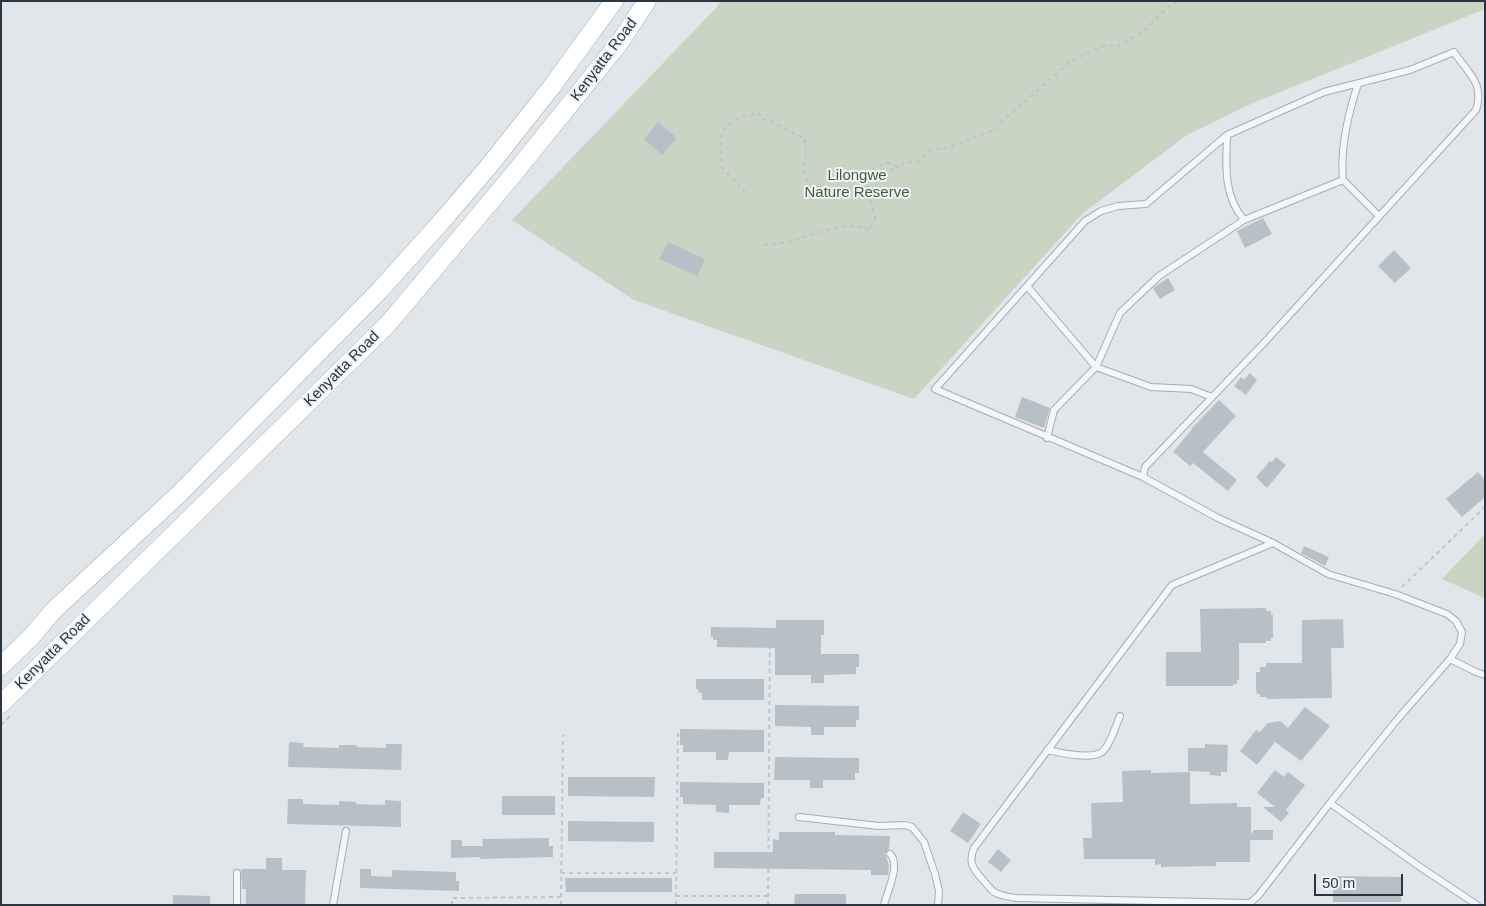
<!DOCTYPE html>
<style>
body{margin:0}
#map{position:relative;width:1486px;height:906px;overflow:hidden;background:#e1e6ea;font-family:Helvetica,sans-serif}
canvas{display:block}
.frame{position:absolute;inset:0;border:2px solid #293542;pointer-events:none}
.scale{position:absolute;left:1314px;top:874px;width:89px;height:22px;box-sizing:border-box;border:2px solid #293542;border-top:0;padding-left:6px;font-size:15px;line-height:18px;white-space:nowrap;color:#293542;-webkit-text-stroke:4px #f1f4f7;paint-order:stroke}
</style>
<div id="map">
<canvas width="1486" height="906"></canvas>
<div class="frame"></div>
<div class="scale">50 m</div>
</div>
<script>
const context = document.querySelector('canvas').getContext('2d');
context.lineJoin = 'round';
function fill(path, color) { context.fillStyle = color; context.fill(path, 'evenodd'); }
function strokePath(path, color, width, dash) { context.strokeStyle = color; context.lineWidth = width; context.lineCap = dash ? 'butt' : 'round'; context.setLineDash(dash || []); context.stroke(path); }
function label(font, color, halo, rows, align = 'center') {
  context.font = font + ' Helvetica,sans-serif'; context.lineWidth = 4; context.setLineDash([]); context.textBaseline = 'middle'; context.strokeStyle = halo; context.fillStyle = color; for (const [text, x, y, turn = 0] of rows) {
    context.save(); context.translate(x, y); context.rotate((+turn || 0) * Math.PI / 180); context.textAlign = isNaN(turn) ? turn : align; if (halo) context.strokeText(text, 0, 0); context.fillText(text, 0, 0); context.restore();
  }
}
fill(new Path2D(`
 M720,1H1485V9L1253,103L1187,135L1082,214L914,399L634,300L512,220L718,6Z
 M1485,534V598L1442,579Z`), '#c9d4c2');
fill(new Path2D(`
 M658,122L677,138L662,155L644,139Z
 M1263,218L1272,234L1245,248L1237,231Z
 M668,242L705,259L697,276L659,259Z
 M1394,250L1411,268L1395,283L1378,266Z
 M1168,278L1175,290L1160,299L1153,288Z
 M1250,373L1257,380L1246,395L1234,386L1241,377L1244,380Z
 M1022,397L1050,408L1044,428L1015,417Z
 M1219,400L1236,416L1203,452L1237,480L1228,491L1193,463L1190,466L1173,452L1192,429H1191Z
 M1276,457L1286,465L1267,488L1256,477L1270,461L1272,462Z
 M1478,472L1485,480V497L1462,517L1446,499Z
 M1304,546L1329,557L1325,566L1301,553Z
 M1266,608V611H1271V615H1273V638H1271V641H1266V643H1239V680H1237V684H1233V686H1166V652H1201L1200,609Z
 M1343,619L1344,648H1331L1332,698L1267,699V697H1260V694H1257L1256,689V672H1260V667H1266V663H1302V620Z
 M776,620H824V635H821V654H859V667H856V674L824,675V683H811V675H775V648L717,647V640H713V637H711V627L776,628Z
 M696,679H764V700H702V693L698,692V689H696Z
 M775,705L859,706V720H856V727H824V735H811V727L775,726Z
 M1305,707L1330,726L1301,761L1275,742L1257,765L1240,751L1256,730L1260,732L1268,723L1280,721L1288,728Z
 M680,729L764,730V752H729L728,760H716V752H683V745H680Z
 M289,742L304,743L303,747L339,748V745H357L356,747L386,748V744H402L401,770L288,767Z
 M1205,744L1228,745L1227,772H1221V776L1210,775V772L1188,771V748H1205Z
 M775,757L859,758V773H855V780H823V788H810V780H774Z
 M1151,770V773L1190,772V804L1237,803V807H1251V834L1254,830H1273V840H1250V862H1216V866L1161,867V864L1155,865V859H1084L1083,838H1092L1091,803L1123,802L1122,771Z
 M1275,770L1284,777L1288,772L1305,785L1286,810L1289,813L1281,822L1263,807H1275L1257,793Z
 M568,777H655L654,797L568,796Z
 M680,782L764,783V798H761L760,805H729V813L716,812V805L683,804V797H680Z
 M502,796H555V815H502Z
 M288,799H303V804L339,805V801L356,802V804L385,805V800L401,801V827L287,824Z
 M963,812L981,824L968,843L950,831Z
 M568,821L654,822V842L568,841Z
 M779,832H835V835L890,836L889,849L885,854L889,865L888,875H871V870L714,868V852H773V839L779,840Z
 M549,838V846H553V857L480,859V857L451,858V840H462V846H483L482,839Z
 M998,849L1011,860L1001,872L988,862Z
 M266,858H282V870H306L305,905H246V889H242L241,869H266Z
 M360,869H371V876L392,877V870L456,872V881H459V891L360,888Z
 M1333,876L1401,877V902H1333Z
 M565,878H672V892H566Z
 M795,894H846V905H794Z
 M173,895L210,896V905H173Z`), '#b8c0c7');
const lane = new Path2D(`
 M1358,84C1348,114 1340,148 1343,180L1379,216
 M1227,135C1226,166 1223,195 1244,220
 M1027,286L1096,367L1151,387L1191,389L1212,397
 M1047,438L1054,410L1096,367L1120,313L1159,276L1244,220L1343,180
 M1143,477L935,389L1085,221L1101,211L1118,206L1146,204L1227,135L1324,92L1410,70L1454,52C1468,73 1485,84 1476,110L1263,344L1145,467L1143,477L1218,518L1273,543L1328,574L1395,594L1447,614L1456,621L1462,632L1460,644L1450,659L1396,721L1330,803L1423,869L1477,905
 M1273,543L1172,585L974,848C968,862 973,869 983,880C986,883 990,889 994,892C1000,896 1010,897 1017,898L1250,903L1258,896L1330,803
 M1450,659L1476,672L1485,675
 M1047,750C1061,753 1091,760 1102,752C1111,744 1115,727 1120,716
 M799,817L879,826L905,825L912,827L924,842L935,874L939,891L938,905
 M237,905V873
 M333,905L346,831
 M884,905C887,892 901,864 890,854`);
const secondary = new Path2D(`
 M1,666L32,636L53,611L178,495L380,290L442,221L489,166L553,85L614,1
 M1,704L388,324L517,170L620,42L647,1`);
strokePath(lane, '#a6adb4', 8);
strokePath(secondary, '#a6adb4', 19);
strokePath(new Path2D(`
 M746,193L722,168C722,160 719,143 722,135C726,120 745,115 758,113L764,120H770L788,131L805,138L806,158L803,171L810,186L846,190L850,188L857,175L888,163L898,167L907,162H918L930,150L948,148L998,128L999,124L1071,61L1105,45L1116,47L1146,29L1171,4L1180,1
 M764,245C773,244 782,243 791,241C815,235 846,219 870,230L875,218L867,189L870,178L898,167
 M1402,587L1485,507
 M1,725L10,716
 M561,873H676
 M676,896H768
 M452,905V898L561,897
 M561,905L563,735
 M676,905L678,730
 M768,905L770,630`), '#bfc4c9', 2, [4, 4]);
strokePath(lane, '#f4f6f8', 6);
strokePath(secondary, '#fff', 18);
label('15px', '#293542', '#f1f4f7', [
 ["Kenyatta Road",604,60,-53],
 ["Kenyatta Road",342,369,-45],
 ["Kenyatta Road",53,652,-45]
]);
label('15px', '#435d36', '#f1f4f7', [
 ["Lilongwe",857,176],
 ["Nature Reserve",857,193]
]);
</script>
